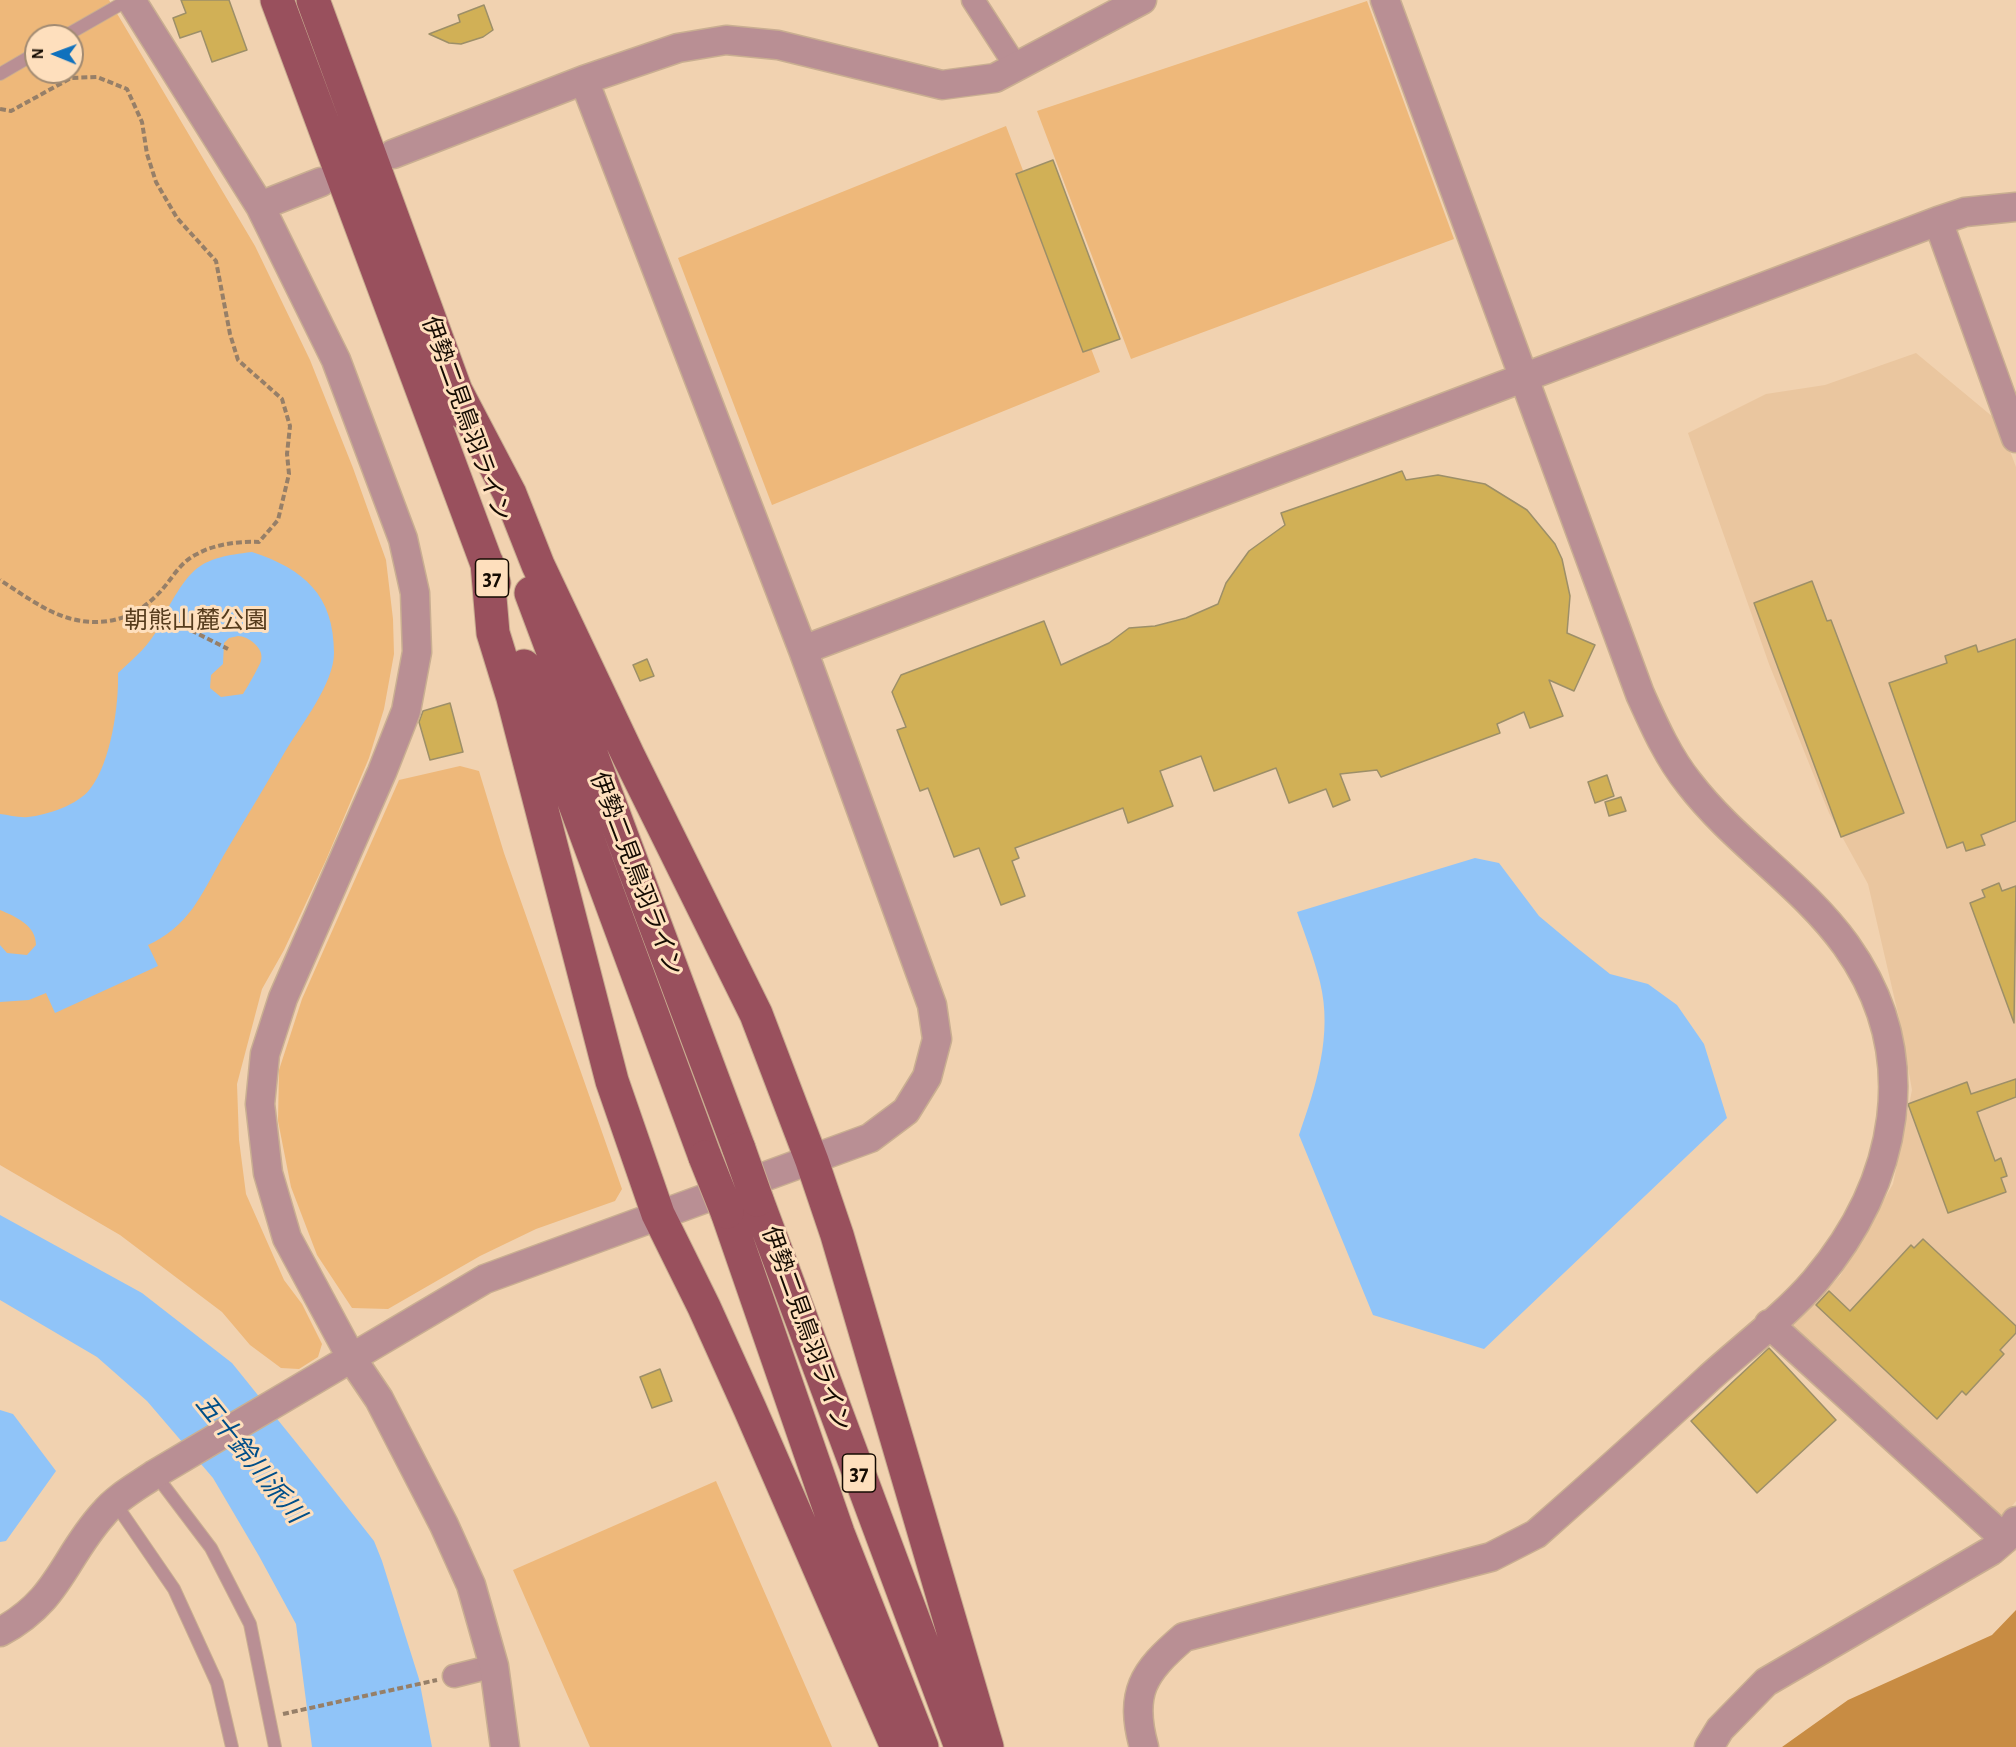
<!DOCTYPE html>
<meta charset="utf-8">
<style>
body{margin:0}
#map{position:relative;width:2016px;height:1747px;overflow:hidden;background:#f1d2b0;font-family:"Alegreya Sans",sans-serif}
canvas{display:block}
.north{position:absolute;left:24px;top:24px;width:60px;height:60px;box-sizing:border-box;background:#fedfbd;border:2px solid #a18a72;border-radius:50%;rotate:271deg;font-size:16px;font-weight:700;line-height:24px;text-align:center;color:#150b02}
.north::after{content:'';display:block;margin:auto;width:21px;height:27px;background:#1071bd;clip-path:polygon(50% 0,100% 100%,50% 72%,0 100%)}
</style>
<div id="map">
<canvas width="2016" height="1747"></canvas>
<div class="north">N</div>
</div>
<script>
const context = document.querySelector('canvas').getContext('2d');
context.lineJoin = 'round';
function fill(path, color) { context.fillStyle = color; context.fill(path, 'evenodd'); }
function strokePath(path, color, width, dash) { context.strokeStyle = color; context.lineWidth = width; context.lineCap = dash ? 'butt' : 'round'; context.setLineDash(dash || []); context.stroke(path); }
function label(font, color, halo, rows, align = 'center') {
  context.font = font + ' "Alegreya Sans","Noto Sans JP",sans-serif'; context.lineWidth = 6; context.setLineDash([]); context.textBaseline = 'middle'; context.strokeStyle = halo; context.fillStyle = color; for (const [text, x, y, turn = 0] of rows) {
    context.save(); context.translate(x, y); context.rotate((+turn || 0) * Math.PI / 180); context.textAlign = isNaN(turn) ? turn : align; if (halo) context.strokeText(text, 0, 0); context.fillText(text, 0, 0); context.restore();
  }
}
fill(new Path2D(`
 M1916,353L1999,422L2016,467V1501L1998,1524L1790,1326L1840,1276L1893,1184L1912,1090L1899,1018L1868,884L1829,813L1769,664L1688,433L1766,394L1825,385Z`), '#eac69f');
fill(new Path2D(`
 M0,0H109L255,246L310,360L353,468L386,560L393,619L394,654L384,709L369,758L326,860L284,950L262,989L237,1084L239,1140L246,1194L284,1280L302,1304L322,1344L318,1357L299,1369L281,1368L250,1345L222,1312L120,1235L0,1165ZM36,36H72V72H36Z
 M1367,1L1454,239L1131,359L1037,111Z
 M1006,126L1100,372L772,505L678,258Z
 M460,766L479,771L504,853L622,1189L615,1201L536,1229L480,1256L388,1309L352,1308L317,1255L291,1187L278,1121L279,1070L302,999L399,780Z
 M716,1481L832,1747H590L513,1570Z`), '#eeb87a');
fill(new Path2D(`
 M2016,1610V1747H1782L1848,1700L1992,1635Z`), '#c88c43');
fill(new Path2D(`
 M252,552C304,569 334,595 334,653C334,683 302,724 286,750C267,783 247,816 228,848C216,868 206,889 193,908C181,924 166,937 148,945L158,966L55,1013L46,993L29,1000L0,1002V945L7,953L27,955L36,945C36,925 16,917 0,910V814C9,815 19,818 28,817C47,815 78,805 90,789C111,763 119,704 118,673C135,657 149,646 160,625L165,626L170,618L167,610C192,566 200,558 252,552ZM238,636C248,636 265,648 261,661C259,667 247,688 243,694L221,697L210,688L211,675L223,664L224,643L229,638Z
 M1475,858L1499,863L1539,916L1576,947L1610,974L1648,984L1677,1005L1704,1044L1727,1118L1484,1349L1373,1315L1299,1135C1316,1086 1333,1035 1320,982C1314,958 1305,935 1297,912Z
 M0,1215L142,1293L232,1363L307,1456L374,1541L382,1561L419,1679L432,1747H312L296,1624L259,1556L213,1478L147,1401L97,1357L0,1300Z
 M0,1410L13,1414L56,1471L6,1541L0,1542Z`), '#90c4f8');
const building = new Path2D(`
 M181,0H229L247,50L212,62L201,31L180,38L173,18L186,13Z
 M484,5L493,30L483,37L461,44L449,43L429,34L460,22L458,15Z
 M1053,160L1120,339L1083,352L1016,174Z
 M1402,471L1406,480L1438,475L1485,484L1527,510L1555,544L1562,559L1570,596L1567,633L1595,645L1574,691L1549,680L1563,716L1530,728L1524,712L1497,724L1500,733L1381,777L1377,770L1340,774L1350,800L1333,807L1326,789L1289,803L1276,768L1214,791L1201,756L1160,771L1173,806L1128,823L1123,808L1015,848L1019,858L1012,861L1025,896L1001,905L979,848L954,857L928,788L920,791L897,730L906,727L892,692L901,675L1044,621L1061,665L1109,643L1129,628L1155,626L1186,618L1218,604L1226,583L1249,551L1285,525L1281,513Z
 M1812,581L1827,621L1831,620L1904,813L1841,837L1754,603Z
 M2016,639V821L1981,835L1985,845L1966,851L1963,842L1947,848L1889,683L1947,663L1945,656L1976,645L1978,652Z
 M647,659L654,676L640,681L633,665Z
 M450,703L463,752L430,760L419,722L423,711Z
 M1607,775L1614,796L1595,803L1588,782Z
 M1621,797L1626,811L1609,816L1605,802Z
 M1999,883L2002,891L2016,886L2014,1023L1970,903L1985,897L1982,890Z
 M2016,1079V1097L1977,1112L1995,1161L2001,1158L2007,1176L2001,1178L2006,1192L1948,1213L1908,1104L1967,1082L1971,1094Z
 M1923,1239L2016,1326V1333L2000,1350L2004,1354L1966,1395L1962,1391L1937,1419L1816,1305L1829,1291L1850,1311L1911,1245L1914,1248Z
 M1769,1348L1836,1420L1757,1493L1691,1421Z
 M660,1369L672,1401L652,1408L640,1377Z`);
fill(building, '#d1b056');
strokePath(building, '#9d8f68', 1.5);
const service = new Path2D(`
 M65,36L128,0
 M0,74L36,53
 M155,1474L211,1548L250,1624L275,1747
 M115,1503L174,1589L217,1683L232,1747`);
const minor = new Path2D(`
 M973,0L1017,68
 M454,1676L494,1666`);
const tertiary = new Path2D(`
 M131,0L260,206L336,360L403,539L415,593L417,652L406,711L382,772L283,998L265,1054L260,1104L268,1173L287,1238L352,1359L379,1399L444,1525L471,1585L494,1666L505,1747
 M393,154L584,80L678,48L726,40L778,45L942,85L995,78L1142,0
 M260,206L321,182
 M1938,221L2016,438
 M803,650L1938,221L1965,212L2016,207
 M1769,1324L2005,1539
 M0,1632C60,1600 63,1558 104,1513C117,1497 138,1486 155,1474L485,1279L870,1138L906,1111L927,1077L937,1039L932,1005L803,650L584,80
 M1144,1747C1129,1693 1143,1672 1184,1637L1491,1557L1536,1534C1594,1483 1652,1431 1708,1379C1742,1348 1786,1315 1815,1281C1898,1183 1925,1056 1846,945C1802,884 1735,843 1689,783C1668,757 1654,725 1640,694L1385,0
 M1709,1747L1720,1729L1766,1682L1991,1551L2005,1539L2016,1521`);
const primary = new Path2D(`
 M277,0L494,583
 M313,0L464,413
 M456,391L510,494L538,565L628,755L756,1014L812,1161L837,1235L987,1747
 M487,563L493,633L513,698L612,1081L658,1214L704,1307L750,1409L897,1747
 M531,593L739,1149
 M524,666L705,1157
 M757,1200L961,1747
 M727,1212L838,1533L922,1747`);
strokePath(service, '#c9ae91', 14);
strokePath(minor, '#c9ae91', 25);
strokePath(tertiary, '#c9ae91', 31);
strokePath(primary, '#c9ae91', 35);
strokePath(new Path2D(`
 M0,109L11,111L71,78L97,77L127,89L142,122L147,154L156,182L177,218L216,261L230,334L238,360L282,399L290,426L287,454L289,474L278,520L259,542C239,541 215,544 197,554C178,563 171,582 156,596C133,619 104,627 72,619C47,613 22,594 0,580
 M143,606L228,649
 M283,1714L437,1680`), '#967f68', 4, [6, 3]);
strokePath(service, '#b98f94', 12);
strokePath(minor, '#b98f94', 22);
strokePath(tertiary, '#b98f94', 28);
strokePath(primary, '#99505d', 33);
const primaryBridge = new Path2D(`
 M739,1149L757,1200
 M705,1157L727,1212`);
strokePath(primaryBridge, '#c9ae91', 35, []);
strokePath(primaryBridge, '#99505d', 33);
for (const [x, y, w] of [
 [492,578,33],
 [859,1473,33]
]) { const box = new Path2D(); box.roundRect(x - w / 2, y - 19, w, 38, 4.5); context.fillStyle = '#fedfbd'; context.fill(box); strokePath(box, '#150b02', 1.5); }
label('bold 22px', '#150b02', null, [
 ["37",492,578],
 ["37",859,1473]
]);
label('24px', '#150b02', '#fedfbd', [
 ["伊勢二見鳥羽ライン",466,419,70],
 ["伊勢二見鳥羽ライン",636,874,69],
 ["伊勢二見鳥羽ライン",806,1329,70]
]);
label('24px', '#563c1d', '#fedfbd', [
 ["朝熊山麓公園",196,621]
]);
label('italic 26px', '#014f89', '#fedfbd', [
 ["五十鈴川派川",250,1459,51]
]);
</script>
